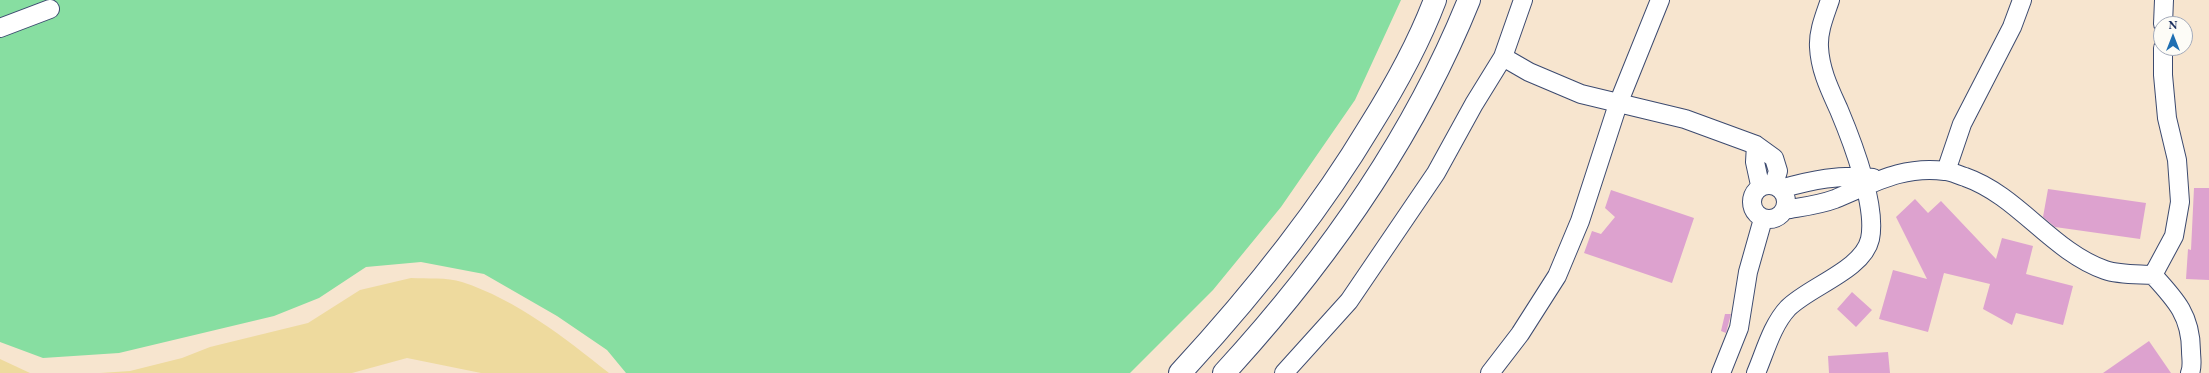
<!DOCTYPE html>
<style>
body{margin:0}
#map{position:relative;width:2209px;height:373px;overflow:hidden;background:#f7e5cf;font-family:"EB Garamond",serif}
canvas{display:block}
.north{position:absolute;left:2153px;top:16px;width:40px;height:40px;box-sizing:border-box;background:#fdfcf7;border:1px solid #a3aaba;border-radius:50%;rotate:0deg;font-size:11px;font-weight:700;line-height:16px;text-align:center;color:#1b2f5e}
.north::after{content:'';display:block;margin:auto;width:14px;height:18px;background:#1f6fb2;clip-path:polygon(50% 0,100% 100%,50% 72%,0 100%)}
</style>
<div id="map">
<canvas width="2209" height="373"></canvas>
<div class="north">N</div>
</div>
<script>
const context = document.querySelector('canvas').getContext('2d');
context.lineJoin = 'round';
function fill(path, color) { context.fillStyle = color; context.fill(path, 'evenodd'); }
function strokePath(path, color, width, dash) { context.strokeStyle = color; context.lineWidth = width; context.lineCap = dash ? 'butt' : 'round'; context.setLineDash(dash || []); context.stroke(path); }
fill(new Path2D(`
 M0,0H1401L1355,100L1281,207L1213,290L1130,373H626L607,350L557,316L484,274L421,262L366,267L319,298L274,316L119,353L43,358L0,342Z`), '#87dea1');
fill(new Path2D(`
 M411,278C427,279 447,277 462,282C517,300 565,338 609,373H481L407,358L352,373H100L130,371L182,358L210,347L308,323L360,290Z
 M0,359L30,373H0Z`), '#eeda9e');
fill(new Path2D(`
 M2194,188H2209V280L2186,279L2188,249L2191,250Z
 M2048,189L2146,203L2140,239L2055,227L2043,217Z
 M1611,190L1694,218L1672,283L1584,253L1592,231L1601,234L1615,217L1605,208Z
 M1915,199L1928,213L1941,201L1996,259L2002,238L2033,246L2026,274L2073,286L2063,325L2016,313L2012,325L1983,309L1990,284L1944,273L1928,332L1879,319L1893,270L1927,279L1896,217Z
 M1852,292L1872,310L1856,327L1837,309Z
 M1725,314H1731L1726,333L1721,331Z
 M2149,341L2171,373H2103Z
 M1888,352L1890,373H1829L1828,356Z`), '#dda2cf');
const minor = new Path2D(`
 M2163,24L2164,0
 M0,28L50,9
 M2163,48V75L2167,118L2177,160L2180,202L2174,236L2153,275C2176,300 2191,316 2191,351C2191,358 2193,366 2190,373
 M1503,57L1529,72L1581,94L1685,119L1756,145L1774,158L1778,171L1774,184
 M1756,145L1755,162L1760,185
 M1946,171L1962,124L2012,27L2022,0
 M1752 202a17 17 0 1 1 34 0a17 17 0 1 1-34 0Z
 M1780,189C1812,180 1840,174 1873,178
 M1785,210C1801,207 1819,205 1835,199C1872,184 1903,165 1945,171C1951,171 1958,175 1965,177C2019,196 2051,251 2105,270C2119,275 2138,274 2153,275
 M1284,373L1349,301L1436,173L1474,104L1503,57L1523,0
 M1490,373L1520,334L1557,276L1580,221L1618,104L1660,0
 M1721,373L1739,328L1748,272L1763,219
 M1756,373C1765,352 1772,325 1788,308C1810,286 1863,270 1870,239C1877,206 1852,141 1839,110C1830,90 1820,70 1819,47C1818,31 1825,15 1830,0`);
const trunk = new Path2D(`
 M1180,373C1251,296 1316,216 1370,126C1395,86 1418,45 1435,0
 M1224,373C1325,263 1413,139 1469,0`);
strokePath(minor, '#3c4a6f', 20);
strokePath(trunk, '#3c4a6f', 24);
strokePath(minor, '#fff', 18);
strokePath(trunk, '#fff', 22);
</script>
